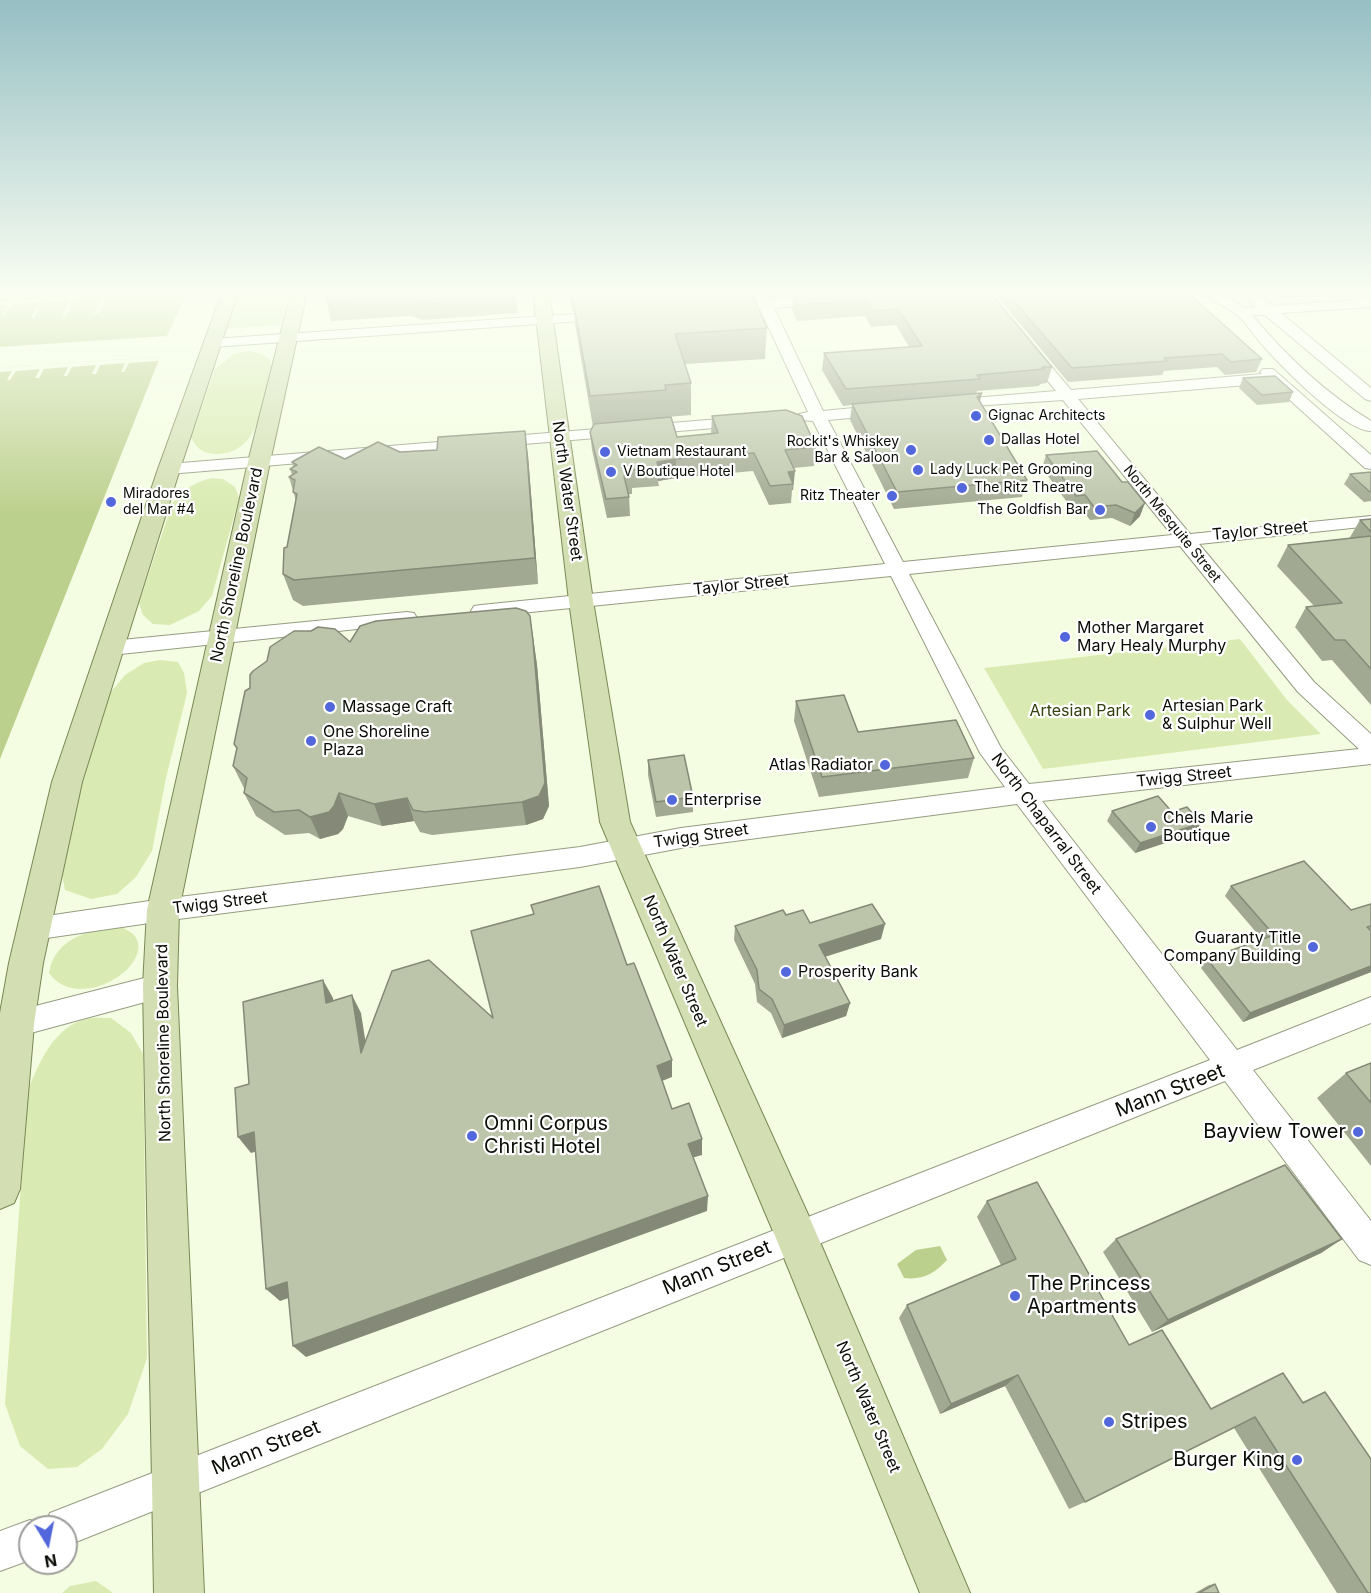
<!DOCTYPE html>
<style>
body{margin:0}
#map{position:relative;width:1371px;height:1593px;overflow:hidden;background:#f4fde1;font-family:Inter,sans-serif}
canvas{display:block}
.north{position:absolute;left:18px;top:1515px;width:60px;height:60px;box-sizing:border-box;background:#fff;border:2px solid #9d9e9b;border-radius:50%;rotate:170deg;font-size:16px;font-weight:700;line-height:24px;text-align:center;color:#0a0d05}
.north::after{content:'';display:block;margin:auto;width:21px;height:27px;background:#5367dd;clip-path:polygon(50% 0,100% 100%,50% 72%,0 100%)}
</style>
<div id="map">
<canvas width="1371" height="1593"></canvas>
<div class="north">N</div>
</div>
<script>
const context = document.querySelector('canvas').getContext('2d');
context.lineJoin = 'round';
function fill(path, color) { context.fillStyle = color; context.fill(path, 'evenodd'); }
function strokePath(path, color, width, dash) { context.strokeStyle = color; context.lineWidth = width; context.lineCap = dash ? 'butt' : 'round'; context.setLineDash(dash || []); context.stroke(path); }
function label(font, color, halo, rows, align = 'center') {
  context.font = font + ' Inter,sans-serif'; context.lineWidth = 4.5; context.setLineDash([]); context.textBaseline = 'middle'; context.strokeStyle = halo; context.fillStyle = color; for (const [text, x, y, turn = 0] of rows) {
    context.save(); context.translate(x, y); context.rotate((+turn || 0) * Math.PI / 180); context.textAlign = isNaN(turn) ? turn : align; if (halo) context.strokeText(text, 0, 0); context.fillText(text, 0, 0); context.restore();
  }
}
fill(new Path2D(`
 M239,292H289L281,325L227,329Z
 M248,351L259,353L270,359L271,366C263,399 262,453 217,454C204,454 197,449 191,438L215,369L234,354Z
 M212,478L223,479L235,487L239,498L212,596L199,611L170,625L153,624L143,615L139,603L172,504C183,490 194,482 212,478Z
 M1240,639L1287,700L1321,734L1043,769L984,668Z
 M160,660L178,662L184,673L187,693L166,778L152,851L136,877L117,894L91,899L65,890L61,870L81,779L106,698L125,675L144,663Z
 M122,927C125,929 131,932 134,935C158,964 79,1015 49,973C55,937 91,929 122,927Z
 M111,1018L131,1033L143,1054L147,1358L128,1414L102,1449L77,1467L48,1469L20,1446L5,1404L28,1090C39,1063 54,1026 87,1019C94,1017 103,1018 111,1018Z
 M96,1581L113,1593H62L70,1586Z`), '#d9ebb2');
fill(new Path2D(`
 M0,292H187L167,336L0,347Z
 M160,357L0,759V367Z
 M940,1246L947,1260C934,1274 923,1280 904,1278L897,1264L916,1250Z`), '#bcd08d');
fill(new Path2D(`
 M16,292H19L14,301L41,299L46,292H49L46,299L72,297L75,292H79L77,297L103,295L105,292H110L99,313L94,314L101,298L74,300L66,316H62L70,300L43,302L34,318H31L40,302L12,304L0,320L8,305H0V302H10Z
 M160,357L158,361L129,363L124,372H121L125,363L100,365L96,374H92L96,365L72,367L67,376H64L68,367L44,369L39,378H35L40,369L16,371L10,380H7L12,371L0,372V367Z`), '#f4fde1');
const minor = new Path2D(`
 M753,292H765L770,300L824,296L831,300L824,304L774,308L823,411L884,405L892,410L884,415L828,420L903,562L1172,535L1063,400L943,408L941,405L949,400L1056,391L1022,349L1029,345L1034,346L1071,390L1262,374L1260,372L1263,369H1273L1371,455V469L1365,468L1271,383L1078,399L1190,534L1371,516V526L1199,544L1314,682L1371,734V764L1042,801L1237,1050L1371,997V1023L1253,1070L1371,1221V1265L1359,1260L1225,1081L66,1546V1527H44L50,1513L1210,1060L1017,804L681,848L580,867L163,921L33,940L24,937L20,929L24,921L33,918L163,899L580,847L681,828L1005,787L980,753L891,576L481,617L474,616L471,611L474,606L481,605L885,564L813,421L799,420L797,417L799,414L808,412L760,309L751,310L744,306L746,303L757,301ZM1180,546L1298,692L1359,749L1029,784L1001,748L909,574Z
 M1203,292H1218L1245,308L1256,307L1241,292H1255L1272,306L1371,299V307L1281,313L1371,388V401L1365,399L1265,315H1252C1287,357 1325,393 1371,421V431C1345,431 1284,369 1266,349C1256,339 1247,323 1236,314C1226,307 1215,301 1204,295Z
 M605,312L612,316L610,319L212,347L205,343L212,339Z
 M744,417L752,422L750,425L169,474L163,473L160,469L163,465L169,464Z
 M407,612L414,613L417,618L414,623L111,655L104,653L101,648L104,643L111,641Z
 M160,974L170,977L174,986L170,995L160,998L16,1037L6,1033L2,1024L6,1015L16,1011Z
 M30,1520L44,1527H30V1560L0,1571V1531Z`);
const major = new Path2D(`
 M222,292H238L180,469L82,782L43,963L34,1024L20,1189L14,1203L0,1209V1013L9,963L52,782L158,469Z
 M291,292H307L270,462L179,910L177,986L204,1593H154L143,986L147,910L248,462Z
 M533,292H549L593,601L630,822L811,1221L970,1593H920L778,1243L600,822L569,601Z`);
strokePath(minor, '#959d83', 2);
strokePath(major, '#798855', 2);
fill(minor, '#fff');
fill(major, '#d3dfb3');
fill(new Path2D(`
 M327,292H515L518,313L423,320L411,316L331,321L326,300Z
 M568,292H595V293L767,328L765,359L685,364L691,383V415L667,417L677,437L711,434L712,416L816,447L814,466L793,468V490H792L791,503L769,505L753,471L676,478L658,481L659,486L632,488V494H629L630,516L607,518L592,450L590,432L593,427L575,324L574,311L573,312Z
 M783,292H990L1052,367L1047,383L1040,384L1039,386L977,391L976,394L980,402L1027,480L1022,497L894,509L850,420L852,405L843,406L822,370L824,353L909,347L896,325L871,327L865,316L797,321L792,309L793,296L786,297Z
 M997,292H1187L1262,359L1256,372L1225,375L1217,367L1164,371L1162,375L1068,382L996,295Z
 M1270,292H1346L1345,294L1279,298Z
 M1243,378L1293,392L1289,402L1257,405L1239,388Z
 M1097,451L1140,516L1130,526L1112,518L1090,520L1081,508L1072,509L1042,468L1046,455Z
 M400,452L528,455L538,584L303,606L293,600L283,574L287,547L296,501L289,477L292,475L290,469L293,467L292,462L345,459Z
 M1371,472V501L1364,502L1344,484L1350,474Z
 M1371,519V705L1332,660L1322,661L1295,627L1306,607L1314,606L1277,566L1288,545L1349,539L1360,520Z
 M530,616L537,665L549,806L543,819L526,825L432,835L420,832L414,821L382,826L348,816L343,829L338,834L320,839L309,833L285,835L256,816L244,793L245,790L233,766L237,750L234,744L250,688L311,631L350,642Z
 M796,701L858,732L974,758L968,778L819,797L794,721Z
 M648,760L693,797V812L656,817L648,775Z
 M1112,811L1195,833L1135,853L1107,821Z
 M1231,886L1351,910L1371,904V972L1243,1022L1201,968L1207,959L1262,939L1225,896Z
 M786,915L810,923L881,939L825,957L850,1003L846,1016L782,1038L771,1013L757,1002L755,984L734,940L735,926Z
 M1371,1063V1166L1317,1098L1346,1073Z
 M987,1201L1129,1345L1211,1409L1302,1402L1325,1392L1371,1593H1337L1234,1428L1085,1502L1069,1509L1005,1386L940,1414L899,1318L907,1305L1001,1265L977,1217Z
 M1116,1239H1342L1321,1253L1152,1332L1103,1252Z
 M1215,1584L1219,1593H1195L1209,1585Z`), '#a2a992');
fill(new Path2D(`
 M982,393L978,409L977,397Z
 M525,431L528,455L538,584L535,558Z
 M676,459V478L658,481V467L657,462Z
 M795,471L793,490H792L793,484L788,472Z
 M1145,503L1140,516L1130,526L1135,513Z
 M530,616L537,665L549,806L543,819L526,825L522,802Z
 M339,793L348,816L343,829L338,834L320,839L310,817Z
 M407,798L414,821L382,826L374,804Z
 M1201,823L1195,833L1135,853L1140,843Z
 M885,924L881,939L817,959L819,945Z
 M1371,966V972L1243,1022L1250,1013Z
 M323,980L333,998L336,1020L326,1003Z
 M352,995L361,1013L370,1070L361,1053Z
 M850,1003L846,1016L782,1038L784,1025Z
 M672,1060V1077L657,1083V1066Z
 M254,1132L267,1148L251,1153L238,1137Z
 M702,1139V1155L688,1159V1144Z
 M708,1196L707,1211L306,1357L293,1346Z
 M1342,1239L1321,1253L1152,1332L1168,1320Z
 M287,1282L300,1294L280,1301L266,1289Z
 M1018,1375L1005,1386L940,1414L951,1404Z`), '#848a77');
const building = new Path2D(`
 M327,292H515V293L420,300L407,295L326,300Z
 M640,292H751L767,328L675,334L691,383L665,385L666,390L590,396L572,294Z
 M817,292H990L1052,367H1042L1044,369L977,375L980,379L846,389L824,353L922,346L898,309L874,311L867,300L798,305L793,293Z
 M1006,292H1187L1262,359L1231,362L1222,354L1164,358L1167,361L1072,368Z
 M1275,376L1293,392L1262,395L1243,378Z
 M982,393L977,397L1027,480L897,492L852,404Z
 M786,410L802,416L816,447L785,450L795,471L788,472L793,484L770,486L754,453L676,459L657,462L658,467L630,470L631,475L624,476L629,497L606,499L590,432L594,424L671,417L677,437L718,433L712,416Z
 M525,431L535,558L294,580L283,574L284,548L287,547L297,494L293,492L295,480L289,477L297,472L290,469L297,465L292,462L319,447L345,459L378,442L400,452L437,450L438,437Z
 M1097,451L1122,482H1128L1145,503L1135,513L1116,505L1094,507L1085,495L1076,496L1046,455Z
 M1371,472V491L1370,492L1350,474Z
 M1371,519V532L1360,520Z
 M1371,536V669L1345,640H1335L1306,607L1342,603L1288,545Z
 M516,608L526,611L530,616L533,641L545,783L539,796L522,802L425,812L413,810L407,798L374,804L339,793L334,806L329,812L310,817L299,810L274,812L244,793L247,778L233,766L237,748L234,744L245,691L250,688V675L253,671L267,661L270,647L294,631H311L318,627L335,629L350,642L360,626L376,621Z
 M844,695L858,732L956,720L974,758L822,777L796,701Z
 M684,755L693,797L656,802L648,760Z
 M1158,796L1172,812L1187,807L1201,823L1140,843L1112,811Z
 M1304,861L1351,910L1371,904V926L1367,927L1371,931V966L1250,1013L1207,959L1274,935L1231,886Z
 M599,886L627,965L634,963L672,1060L657,1066L672,1109L689,1103L702,1139L688,1144L708,1196L293,1346L287,1282L266,1289L254,1132L238,1137L235,1088L249,1084L243,1002L323,980L326,1003L352,995L361,1053L392,971L429,960L493,1018L471,931L534,914L531,905Z
 M872,904L885,924L819,945L850,1003L784,1025L772,999L759,989L757,970L735,926L783,910L786,915L803,910L810,923Z
 M1371,1063V1103L1346,1073Z
 M1285,1165L1342,1239L1168,1320L1116,1239Z
 M1037,1182L1129,1345L1162,1330L1211,1409L1283,1373L1303,1403L1325,1392L1371,1459V1593H1368L1255,1417L1085,1502L1018,1375L951,1404L907,1305L1016,1259L987,1201Z
 M1215,1584L1219,1593H1199Z`);
fill(building, '#bcc5aa');
strokePath(building, '#848a77', 1.5);
const sky = context.createLinearGradient(0, 0, 0, 515);
sky.addColorStop(0, '#96bfc4');
sky.addColorStop(0.57, '#fafef2');
sky.addColorStop(1, '#fafef200');
context.fillStyle = sky;
context.fillRect(0, 0, 1371, 515);
for (const [x, y, r, color] of [
 [976,416,6,"#5367dd"],
 [989,440,6,"#5367dd"],
 [911,450,6,"#5367dd"],
 [605,452,6,"#5367dd"],
 [918,470,6,"#5367dd"],
 [611,472,6,"#5367dd"],
 [962,488,6,"#5367dd"],
 [892,496,6,"#5367dd"],
 [111,502,6,"#5367dd"],
 [1100,510,6,"#5367dd"],
 [1065,637,6,"#5367dd"],
 [330,707,6,"#5367dd"],
 [1150,715,6,"#5367dd"],
 [311,741,6,"#5367dd"],
 [885,765,6,"#5367dd"],
 [672,800,6,"#5367dd"],
 [1151,827,6,"#5367dd"],
 [1313,947,6,"#5367dd"],
 [786,972,6,"#5367dd"],
 [1358,1132,6,"#5367dd"],
 [472,1136,6,"#5367dd"],
 [1015,1296,6,"#5367dd"],
 [1109,1422,6,"#5367dd"],
 [1297,1460,6,"#5367dd"]
]) { const dot = new Path2D(); dot.arc(x, y, r, 0, 2 * Math.PI); context.fillStyle = color; context.fill(dot); strokePath(dot, '#fff', 2); }
label('14px', '#0a0d05', '#fff', [
 ["Gignac Architects",988,416],
 ["Dallas Hotel",1001,440],
 ["Rockit's Whiskey",899,442,"right"],
 ["Bar & Saloon",899,458,"right"],
 ["Vietnam Restaurant",617,452],
 ["Lady Luck Pet Grooming",930,470],
 ["V Boutique Hotel",623,472],
 ["The Ritz Theatre",974,488],
 ["Miradores",123,494],
 ["del Mar #4",123,510],
 ["Ritz Theater",880,496,"right"],
 ["The Goldfish Bar",1088,510,"right"]
], 'left');
label('14px', '#0a0d05', '#fff', [
 ["North Mesquite Street",1172,524,51]
]);
label('16px', '#0a0d05', '#fff', [
 ["North Water Street",567,491,82],
 ["Taylor Street",1260,531,-5],
 ["North Shoreline Boulevard",237,565,-78],
 ["Taylor Street",741,585,-6],
 ["Twigg Street",1184,777,-6],
 ["North Chaparral Street",1046,824,53],
 ["Twigg Street",701,836,-8],
 ["Twigg Street",220,903,-7],
 ["North Water Street",675,961,67],
 ["North Shoreline Boulevard",164,1043,-91],
 ["North Water Street",868,1407,67]
]);
label('16px', '#0a0d05', '#fff', [
 ["Mother Margaret",1077,628],
 ["Mary Healy Murphy",1077,646],
 ["Artesian Park",1162,706],
 ["& Sulphur Well",1162,724],
 ["Massage Craft",342,707],
 ["One Shoreline",323,732],
 ["Plaza",323,750],
 ["Atlas Radiator",873,765,"right"],
 ["Enterprise",684,800],
 ["Chels Marie",1163,818],
 ["Boutique",1163,836],
 ["Guaranty Title",1301,938,"right"],
 ["Company Building",1301,956,"right"],
 ["Prosperity Bank",798,972]
], 'left');
label('16px', '#34400e', '#fff', [
 ["Artesian Park",1080,711]
]);
label('20px', '#0a0d05', '#fff', [
 ["Mann Street",1170,1091,-21],
 ["Mann Street",717,1268,-22],
 ["Mann Street",266,1448,-22]
]);
label('20px', '#0a0d05', '#fff', [
 ["Omni Corpus",484,1124],
 ["Christi Hotel",484,1147],
 ["Bayview Tower",1346,1132,"right"],
 ["The Princess",1027,1284],
 ["Apartments",1027,1307],
 ["Stripes",1121,1422],
 ["Burger King",1285,1460,"right"]
], 'left');
</script>
